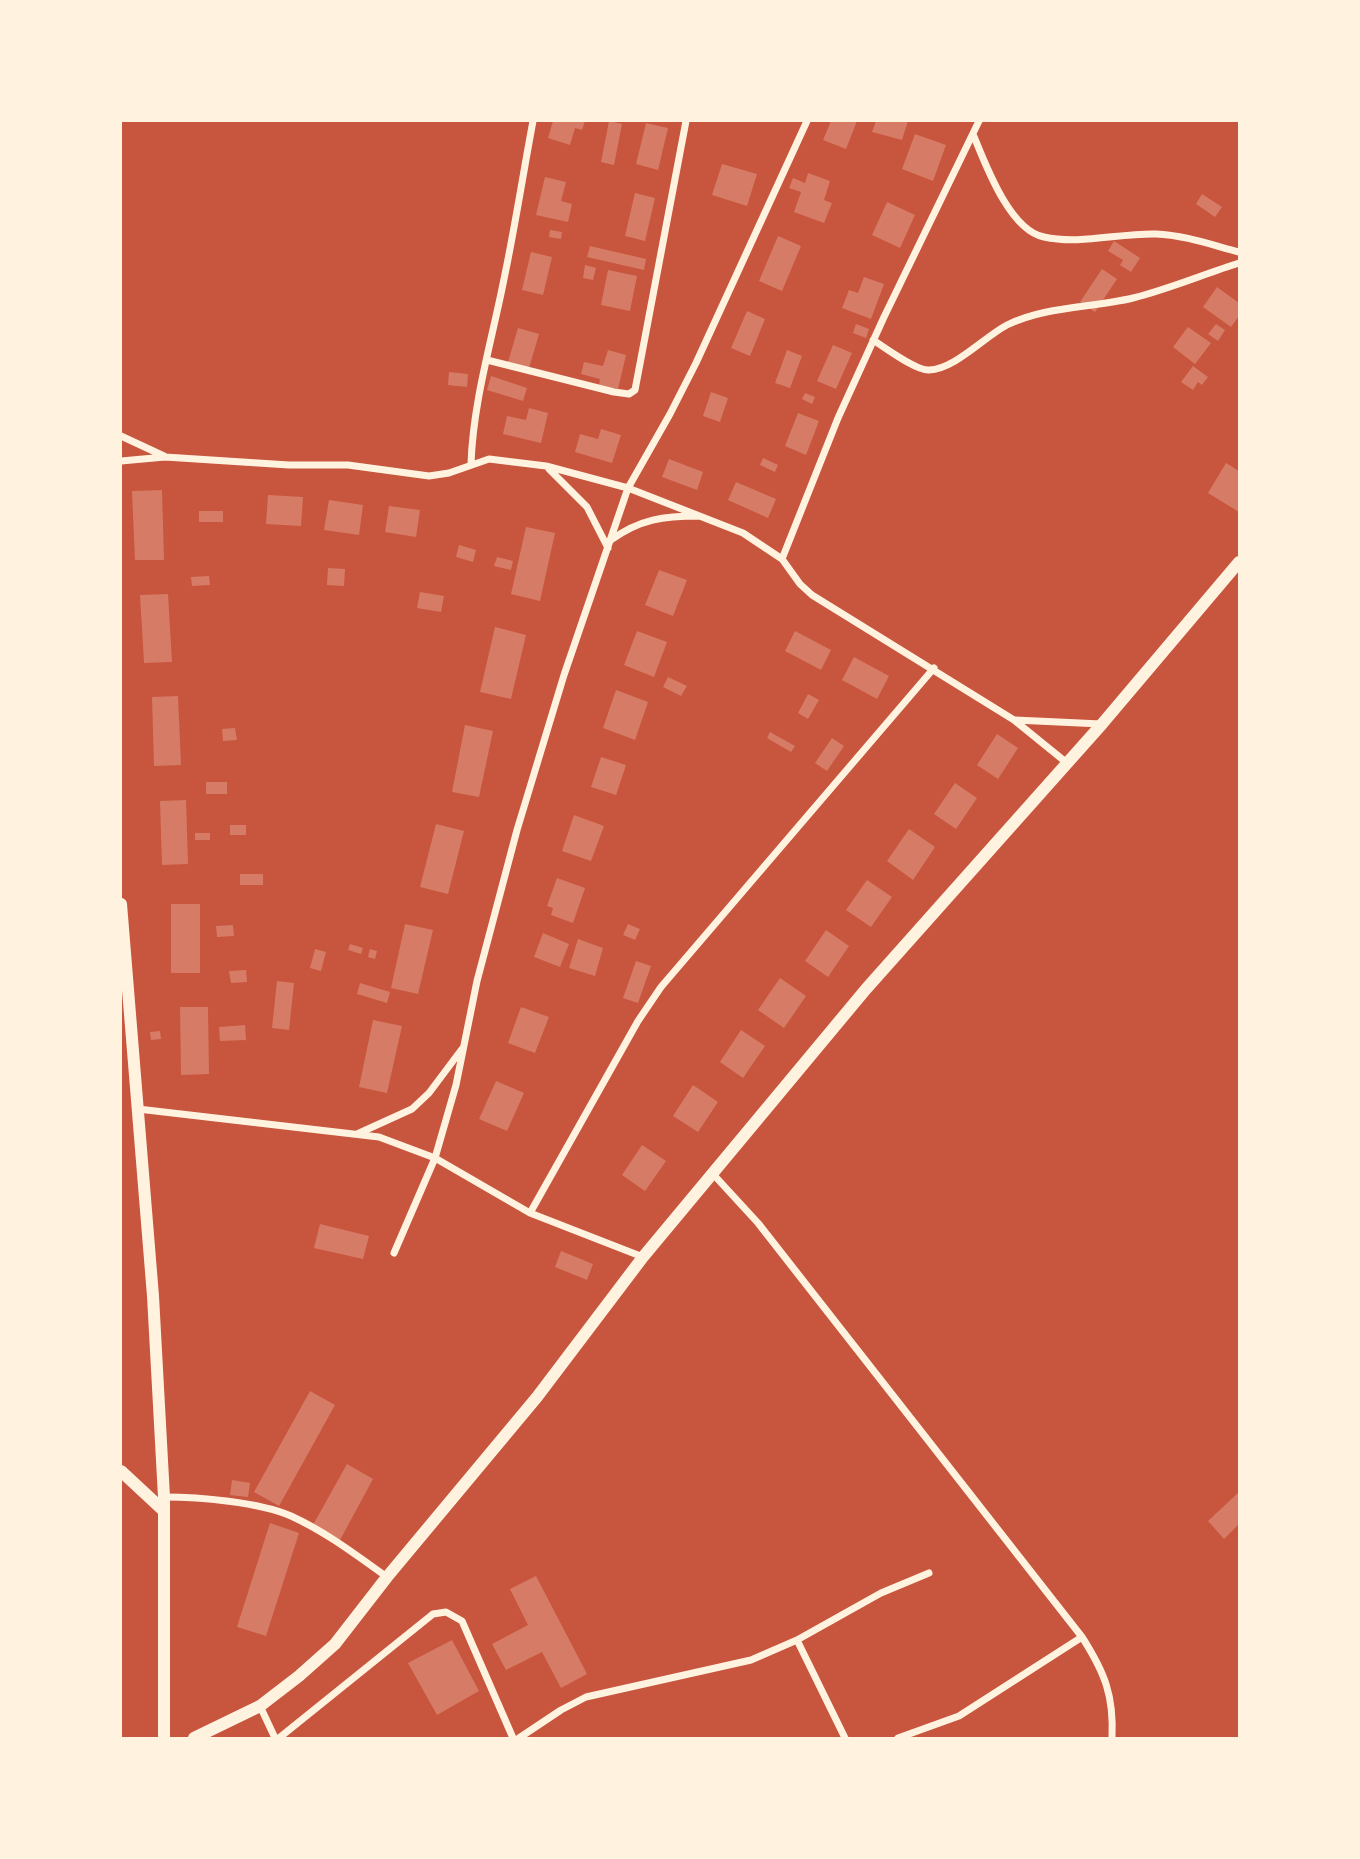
<!DOCTYPE html>
<style>
body{margin:0}
#map{position:relative;width:1360px;height:1859px;overflow:hidden;background:#c8553d;font-family:"PT Sans",sans-serif}
canvas{display:block}
.frame{position:absolute;inset:0;border:122px solid #fff3e0;pointer-events:none}
</style>
<div id="map">
<canvas width="1360" height="1859"></canvas>
<div class="frame"></div>
</div>
<script>
const context = document.querySelector('canvas').getContext('2d');
context.lineJoin = 'round';
function fill(path, color) { context.fillStyle = color; context.fill(path, 'evenodd'); }
function strokePath(path, color, width, dash) { context.strokeStyle = color; context.lineWidth = width; context.lineCap = dash ? 'butt' : 'round'; context.setLineDash(dash || []); context.stroke(path); }
fill(new Path2D(`
 M553,121H585L582,130L575,128L570,145L548,138Z
 M609,121L622,124L614,165L601,162Z
 M831,121H857L846,149L823,140Z
 M876,121H908L902,140L872,132Z
 M646,123L668,128L658,170L636,164Z
 M915,134L946,145L933,181L902,169Z
 M722,164L757,174L747,206L712,195Z
 M808,173L830,181L824,200L832,203L824,223L794,212L801,192L789,188L793,178L805,183Z
 M545,177L566,182L561,201L572,204L568,222L536,215Z
 M635,193L655,198L645,241L625,236Z
 M1202,194L1222,207L1215,217L1196,204Z
 M887,202L915,215L900,248L872,235Z
 M550,230L562,232L561,239L549,237Z
 M778,236L801,246L782,291L759,281Z
 M1114,241L1140,258L1131,272L1120,265L1123,260L1108,251Z
 M590,246L646,259L644,270L587,257Z
 M531,252L552,257L543,295L522,290Z
 M585,265L596,268L593,280L583,278Z
 M1102,269L1117,279L1095,312L1080,302Z
 M608,270L637,276L630,311L601,305Z
 M864,277L884,284L871,319L842,308L849,290L858,293Z
 M1217,287L1239,303V316L1231,327L1203,307Z
 M747,311L765,319L750,356L731,348Z
 M856,324L869,329L866,338L853,333Z
 M1216,324L1225,330L1218,341L1208,334Z
 M1188,327L1211,343L1195,364L1173,347Z
 M518,328L539,334L529,368L508,362Z
 M833,345L852,353L836,389L817,381Z
 M608,350L626,355L618,389L599,385L600,379L581,374L584,362L603,366Z
 M787,350L802,356L790,388L775,383Z
 M1193,366L1208,377L1202,385L1198,382L1193,390L1181,382Z
 M449,372L468,374L467,387L448,385Z
 M491,376L527,388L523,401L487,390Z
 M711,392L728,398L720,422L703,416Z
 M805,393L815,397L812,404L802,399Z
 M529,408L548,413L541,443L503,434L507,416L526,420Z
 M798,413L819,421L806,455L785,446Z
 M601,429L621,435L612,463L575,452L580,434L598,439Z
 M763,458L778,465L775,472L760,465Z
 M669,459L703,472L697,490L662,477Z
 M1226,463L1239,471V512L1208,493Z
 M736,482L776,499L768,518L728,500Z
 M162,490L164,560H135L132,491Z
 M268,495L303,497L301,526L266,524Z
 M329,500L363,505L359,535L324,530Z
 M389,506L420,510L416,537L385,532Z
 M199,511H223V522H199Z
 M526,527L555,533L540,601L511,594Z
 M459,545L476,550L473,562L456,557Z
 M497,557L513,561L511,570L494,566Z
 M328,568L345,569L344,586L327,585Z
 M659,570L687,580L673,616L645,605Z
 M209,576L210,585L192,586L191,577Z
 M420,592L444,596L441,612L417,608Z
 M168,594L172,662L144,663L140,595Z
 M495,627L526,635L511,699L480,692Z
 M637,631L667,642L654,677L624,665Z
 M795,631L831,650L821,670L785,651Z
 M854,657L889,676L877,699L842,680Z
 M668,677L687,686L681,696L663,687Z
 M616,690L648,702L635,740L603,728Z
 M808,694L819,700L808,719L798,713Z
 M178,696L181,765L154,766L152,697Z
 M465,725L493,731L479,797L452,792Z
 M235,728L237,740L223,741L222,729Z
 M770,732L795,746L791,752L767,738Z
 M997,734L1018,748L998,779L977,765Z
 M832,738L844,746L827,771L815,763Z
 M601,757L626,765L616,795L591,787Z
 M206,782H227V794H206Z
 M955,783L977,798L956,829L934,814Z
 M186,800L188,864L162,865L160,801Z
 M574,815L604,826L591,861L562,851Z
 M436,824L464,831L448,894L420,887Z
 M230,825H246V835H230Z
 M909,829L935,847L913,880L887,861Z
 M195,833H210V840H195Z
 M240,874H263V885H240Z
 M557,878L585,888L573,923L551,915L553,908L547,906Z
 M867,880L892,897L871,927L846,910Z
 M171,904H200V973H171Z
 M405,924L433,930L418,994L391,988Z
 M628,924L640,929L635,940L623,935Z
 M233,925L234,936L217,937L216,926Z
 M826,930L849,946L828,977L805,961Z
 M543,933L569,944L560,967L534,957Z
 M578,939L603,948L595,976L569,968Z
 M350,944L363,948L361,954L348,950Z
 M315,949L326,952L321,971L310,968Z
 M370,949L377,951L375,959L368,957Z
 M636,961L651,966L638,1003L623,998Z
 M246,970L247,982L231,983L229,971Z
 M780,978L806,996L784,1028L758,1010Z
 M277,981L294,983L289,1030L272,1028Z
 M360,983L390,992L387,1003L357,994Z
 M180,1007H208L209,1074L181,1075Z
 M521,1007L549,1017L535,1053L508,1043Z
 M373,1020L402,1026L387,1093L359,1087Z
 M245,1025L246,1040L220,1041L219,1027Z
 M741,1030L765,1046L743,1078L720,1062Z
 M160,1031L161,1039L151,1040L150,1032Z
 M496,1081L524,1093L507,1131L479,1119Z
 M693,1085L718,1102L698,1132L673,1116Z
 M642,1145L666,1161L645,1191L622,1175Z
 M320,1224L369,1236L363,1259L314,1248Z
 M561,1251L593,1264L587,1280L555,1267Z
 M310,1391L335,1405L279,1506L254,1492Z
 M347,1464L373,1479L340,1540L313,1525Z
 M232,1480L250,1483L248,1497L230,1495Z
 M1239,1492V1524L1224,1539L1208,1521Z
 M270,1523L299,1533L266,1636L237,1627Z
 M536,1576L587,1674L561,1688L542,1652L506,1670L492,1644L528,1625L510,1589Z
 M452,1640L479,1691L437,1715L408,1663Z`), '#d67c66');
strokePath(new Path2D(`
 M973,134C985,163 1009,230 1044,237C1080,245 1119,233 1156,234C1184,235 1212,245 1239,252
 M873,340C886,348 916,371 929,370C955,369 984,337 1007,325C1045,306 1092,308 1133,298C1169,289 1204,274 1239,263
 M487,360L614,392L629,394L635,390L686,121
 M121,436L164,456
 M121,461L165,457L289,465H348L429,476L449,473L489,459L546,466L628,488L743,533L782,559L800,584L812,595L1014,720L1067,763
 M471,464C473,402 492,340 504,279C515,227 523,174 533,121
 M549,469L587,507L608,548
 M611,540C640,519 664,516 699,516
 M782,559L838,418L884,317L979,121
 M1015,720L1101,724
 M138,1109L379,1137L435,1158L530,1213L643,1257
 M357,1134L412,1109L429,1093L462,1049
 M713,1174L758,1223L1082,1637C1105,1673 1114,1696 1112,1738
 M530,1213L638,1021L661,987L934,668
 M394,1253L435,1158L456,1085L477,981L517,830L564,675L628,488L670,414L696,363L807,121
 M164,1497C199,1497 259,1502 291,1516C326,1532 356,1555 387,1577
 M797,1640L845,1738
 M260,1706L275,1738
 M279,1738L433,1614L446,1612L462,1621L513,1738
 M519,1738L561,1710L586,1697L751,1660L797,1640L881,1593L929,1573
 M898,1738L959,1716L1082,1637`), '#fff3e0', 7);
strokePath(new Path2D(`
 M121,904L153,1296L164,1497V1738
 M121,1471L164,1511
 M194,1738L260,1706L299,1676L335,1644L387,1577L537,1397L643,1257L866,989L1102,724L1239,562`), '#fff3e0', 12);
</script>
